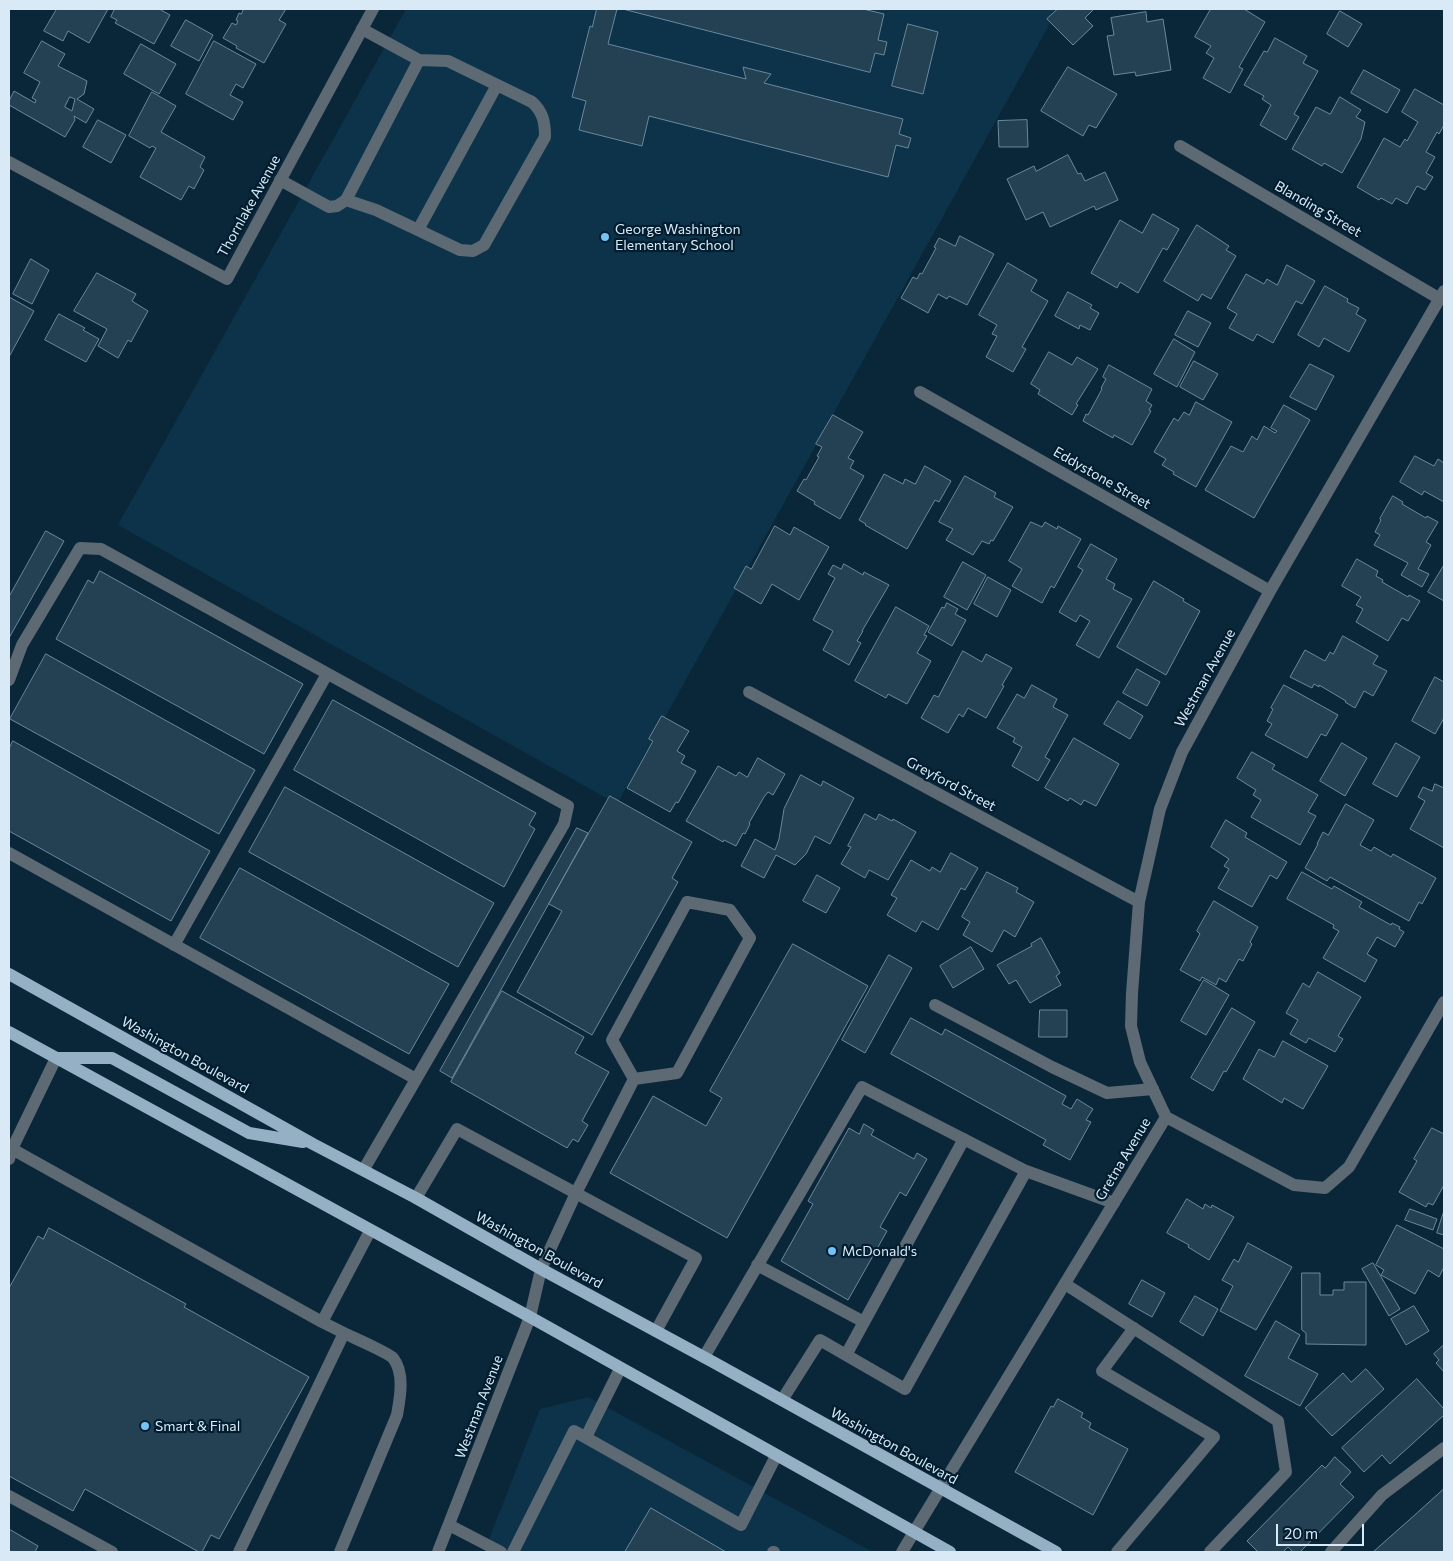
<!DOCTYPE html>
<style>
body{margin:0}
#map{position:relative;width:1453px;height:1561px;overflow:hidden;background:#0a2739;font-family:Commissioner,sans-serif}
canvas{display:block}
.frame{position:absolute;inset:0;border:10px solid #d9eaf6;pointer-events:none}
.scale{position:absolute;left:1276px;top:1524px;width:88px;height:22px;box-sizing:border-box;border:2px solid #d9eaf6;border-top:0;padding-left:6px;font-size:15px;line-height:18px;white-space:nowrap;color:#d9eaf6;-webkit-text-stroke:4px #011d2f;paint-order:stroke}
</style>
<div id="map">
<canvas width="1453" height="1561"></canvas>
<div class="frame"></div>
<div class="scale">20 m</div>
</div>
<script>
const context = document.querySelector('canvas').getContext('2d');
context.lineJoin = 'round';
function fill(path, color) { context.fillStyle = color; context.fill(path, 'evenodd'); }
function strokePath(path, color, width, dash) { context.strokeStyle = color; context.lineWidth = width; context.lineCap = dash ? 'butt' : 'round'; context.setLineDash(dash || []); context.stroke(path); }
function label(font, color, halo, rows, align = 'center') {
  context.font = font + ' Commissioner,sans-serif'; context.lineWidth = 4.5; context.setLineDash([]); context.textBaseline = 'middle'; context.strokeStyle = halo; context.fillStyle = color; for (const [text, x, y, turn = 0] of rows) {
    context.save(); context.translate(x, y); context.rotate((+turn || 0) * Math.PI / 180); context.textAlign = isNaN(turn) ? turn : align; if (halo) context.strokeText(text, 0, 0); context.fillText(text, 0, 0); context.restore();
  }
}
fill(new Path2D(`
 M406,9H1058L617,804L118,525Z
 M588,1397L873,1552H484L540,1409Z`), '#0c3349');
const building = new Path2D(`
 M57,9H108L89,43L68,31L63,41L44,31Z
 M115,9H162L161,10L170,15L154,44L115,23L117,20L111,17Z
 M244,9H286L279,20L286,24L264,63L236,48L237,46L223,38L232,23L236,25L238,21L236,20L239,13L241,14Z
 M597,9H617L608,44L746,79L743,67L771,74L764,83L903,119L899,134L911,138L908,148L896,145L888,177L649,116L642,146L579,130L586,101L572,97L590,26L592,27Z
 M623,9H863L884,14L878,40L887,42L884,55L875,53L870,72Z
 M1058,9H1094L1085,18L1093,26L1073,45L1047,19Z
 M1211,9H1244L1265,22L1239,67L1243,69L1230,93L1203,78L1214,58L1206,53L1211,46L1195,37Z
 M1340,11L1362,24L1348,47L1327,34Z
 M1146,12L1147,22L1163,19L1171,70L1136,76L1135,72L1114,75L1107,36L1114,35L1111,18Z
 M186,20L213,35L199,61L171,46Z
 M908,24L938,32L923,94L892,86Z
 M1275,38L1307,56L1303,63L1318,71L1294,114L1299,117L1286,140L1260,125L1271,105L1262,99L1264,96L1244,85L1264,51L1267,52Z
 M42,41L65,54L58,66L87,81L84,94L77,99L94,109L86,123L74,116L75,120L65,137L9,105V101L14,91L35,103L36,100L32,98L40,82L24,73ZM70,97L75,99L72,111L65,107Z
 M214,41L256,64L243,88L236,84L230,95L243,102L233,120L186,94Z
 M141,44L176,64L159,94L124,74Z
 M1068,67L1117,94L1096,128L1089,125L1083,136L1041,111Z
 M1364,70L1400,90L1387,113L1351,93Z
 M1415,89L1444,105V125L1439,134L1437,132L1426,152L1435,157L1426,173L1433,177L1425,190L1417,186L1407,204L1396,198L1392,204L1381,198L1379,200L1357,187L1384,138L1400,147L1405,139L1407,141L1418,122L1402,112Z
 M152,92L176,106L161,132L205,157L200,167L204,170L194,189L189,186L181,200L140,177L156,148L152,146L150,148L129,136Z
 M1340,97L1361,110L1356,117L1365,122L1361,139L1342,173L1324,163L1322,166L1292,149L1316,107L1330,114Z
 M98,120L126,135L111,163L83,147Z
 M1027,120L1028,147H999L998,121Z
 M1068,155L1078,174L1081,173L1085,181L1105,172L1118,200L1096,210L1094,206L1050,227L1043,212L1026,220L1007,179L1034,166L1036,171Z
 M1153,214L1179,229L1167,250L1163,248L1138,293L1120,282L1117,288L1091,273L1120,220L1142,233Z
 M1197,225L1229,246L1226,250L1236,256L1211,299L1202,294L1198,301L1164,281Z
 M960,236L994,254L967,305L949,296L947,299L938,294L928,313L901,298L913,277L917,279L920,273L922,274L936,248L934,247L939,238L955,246Z
 M31,259L49,270L32,304L13,294Z
 M1008,263L1037,280L1031,291L1048,301L1022,347L1026,349L1013,372L986,357L997,336L992,334L997,325L979,315Z
 M1287,265L1315,281L1302,304L1296,301L1273,343L1257,334L1253,341L1229,328L1237,314L1227,308L1246,274L1264,284L1267,279L1277,285Z
 M97,273L136,294L132,301L148,311L131,342L128,340L118,358L98,346L107,329L74,311Z
 M1325,286L1348,299L1347,302L1359,308L1356,314L1366,320L1349,352L1324,338L1319,347L1298,335Z
 M1068,292L1092,305L1090,308L1099,313L1090,330L1080,325L1079,329L1055,316Z
 M9,297L34,311L9,357Z
 M1188,311L1211,323L1198,347L1175,335Z
 M59,314L85,328L83,330L99,339L86,362L45,340Z
 M1174,339L1195,352L1177,387L1154,374Z
 M1049,352L1072,365L1077,357L1098,369L1076,404L1078,405L1072,415L1038,394L1040,390L1031,384Z
 M1194,361L1218,374L1203,400L1180,387Z
 M1310,364L1334,376L1316,410L1290,397Z
 M1109,365L1152,389L1146,401L1152,405L1149,410L1151,411L1132,445L1114,435L1113,438L1083,421L1086,414L1088,415L1102,389L1101,388L1106,379L1103,377Z
 M1196,402L1232,422L1196,487L1173,474L1174,472L1162,465L1166,459L1154,452L1174,418L1178,421L1184,412L1189,415Z
 M1284,405L1310,420L1254,518L1205,490L1231,446L1243,452L1252,436L1257,440L1264,426L1275,433L1277,431L1271,428Z
 M833,415L863,432L848,458L854,461L850,468L864,476L840,519L814,504L815,502L797,491L804,479L806,480L819,457L817,456L822,447L816,444Z
 M1415,456L1434,466L1438,459L1444,463V502L1424,491L1422,495L1400,482Z
 M925,466L951,481L939,502L935,500L907,549L865,525L866,524L859,520L884,474L903,484L905,479L915,484Z
 M965,476L996,493L994,497L1013,507L993,541L991,540L989,544L982,541L973,555L946,540L953,529L939,522Z
 M1393,496L1403,502L1402,504L1426,518L1427,516L1438,522L1426,542L1431,545L1418,569L1429,574L1422,587L1401,575L1408,563L1374,545L1380,535L1375,532L1381,520L1380,519Z
 M1031,522L1042,527L1045,522L1057,529L1058,526L1081,539L1054,588L1051,586L1042,603L1012,586L1022,569L1009,561Z
 M775,526L790,535L794,527L829,547L799,600L772,584L761,604L734,588L746,566L751,569Z
 M46,531L64,541L9,638V597Z
 M1091,544L1117,559L1106,579L1115,584L1113,589L1132,599L1099,658L1076,645L1090,621L1080,615L1076,622L1059,612L1083,570L1078,567Z
 M1357,559L1378,571L1376,576L1383,580L1382,582L1408,597L1409,595L1420,601L1408,621L1402,618L1388,641L1356,622L1363,609L1356,605L1361,597L1342,586Z
 M963,562L986,575L967,610L944,597Z
 M844,564L863,575L864,572L889,585L862,631H863L857,641L861,643L849,665L823,650L833,631L813,620L835,578L828,574L833,565L841,569Z
 M1444,565V601L1428,592Z
 M100,571L303,684L264,754L56,639L88,580L93,583Z
 M988,577L1011,590L997,617L974,604Z
 M1154,581L1184,599L1183,601L1200,611L1166,675L1117,647Z
 M947,603L958,609L955,614L966,620L952,646L928,632L942,607L944,608Z
 M896,607L929,626L924,635L927,636L917,653L931,661L907,704L888,694L886,698L855,681Z
 M1343,636L1378,656L1373,664L1387,671L1373,696L1364,691L1355,708L1345,702L1346,701L1319,685V687L1314,684L1312,688L1290,677L1305,650L1325,661L1330,652L1333,654Z
 M963,651L982,662L986,654L1012,668L1002,685L1004,686L986,718L968,708L963,717L959,714L948,733L921,718L934,695L938,697Z
 M46,654L255,770L219,834L10,719Z
 M1137,669L1160,682L1147,706L1123,693Z
 M1435,677L1444,682V718L1435,734L1412,721Z
 M1032,685L1057,699L1053,707L1068,715L1045,757L1050,760L1038,781L1012,766L1022,747L1013,742L1015,738L997,728L1017,694L1024,698Z
 M1284,685L1338,715L1326,736L1321,734L1307,758L1265,735L1272,724L1267,721L1273,709L1271,708Z
 M333,700L536,813L529,825L535,829L504,887L294,770Z
 M1118,701L1143,716L1130,739L1104,724Z
 M662,716L689,731L677,751L685,756L681,763L696,771L678,803L676,802L670,812L627,788L653,741L649,739Z
 M1074,738L1119,764L1096,806L1084,800L1081,805L1070,798L1068,801L1045,788Z
 M13,741L210,851L171,921L9,831V749Z
 M1342,743L1367,758L1345,796L1320,781Z
 M1396,743L1420,757L1397,797L1373,784Z
 M1252,752L1275,765L1272,769L1318,795L1308,812L1316,816L1300,845L1251,817L1261,800L1253,795L1256,790L1237,778Z
 M758,758L785,774L773,795L768,792L764,797L749,823L750,824L745,834L743,833L736,846L724,840L723,842L686,821L718,766L736,776L739,772L747,777Z
 M801,775L821,786L823,781L854,798L830,844L815,836L806,854L795,865L776,855L764,878L741,866L755,839L775,850L779,839L784,809Z
 M1435,784L1444,788V848L1410,829L1425,801L1418,797L1423,787L1432,791Z
 M285,787L494,903L458,967L249,852Z
 M610,796L692,842L672,878L678,882L592,1035L517,992L562,911L549,904Z
 M1346,804L1374,820L1360,845L1371,851L1374,847L1391,857L1393,854L1436,878L1422,904L1419,902L1409,921L1330,877L1327,881L1305,868L1318,844H1317L1323,832L1328,835Z
 M865,814L876,820L879,814L892,821L893,819L916,832L888,880L869,870L865,878L841,864L851,847L848,846Z
 M1226,820L1247,833L1245,837L1287,862L1277,879L1270,875L1252,907L1218,888L1229,869L1224,866L1229,859L1211,847Z
 M577,828L588,833L452,1078L440,1071Z
 M951,853L978,868L965,890L961,888L938,930L922,921L916,932L887,915L897,898L891,895L911,860L930,871L932,867L940,872Z
 M240,868L449,984L409,1054L200,938Z
 M987,872L1018,888L1016,892L1034,902L1015,937L1004,930L992,952L963,935L970,922L962,917Z
 M1302,872L1332,889L1334,886L1362,902L1359,907L1391,925L1392,923L1400,927L1399,929L1404,932L1395,947L1377,937L1367,954L1377,960L1365,982L1323,958L1339,931L1333,928L1334,925L1287,899Z
 M817,875L840,888L826,913L803,901Z
 M1214,901L1258,927L1250,942L1252,944L1243,961L1239,959L1226,982L1219,978L1216,985L1202,977L1200,981L1180,970L1200,934L1197,931Z
 M1041,938L1060,973L1056,976L1061,985L1030,1003L1016,980L1009,984L997,965L1032,946L1031,944Z
 M793,944L868,986L727,1238L610,1173L653,1096L706,1126L722,1098L710,1091Z
 M971,947L984,969L953,988L940,966Z
 M889,955L912,968L865,1053L842,1040Z
 M1318,972L1361,997L1338,1036L1343,1039L1335,1052L1309,1038L1306,1043L1290,1034L1298,1020L1286,1013L1303,983L1309,987Z
 M1204,980L1229,995L1206,1035L1181,1021Z
 M502,991L584,1037L575,1053L609,1072L582,1121L588,1125L578,1142L573,1139L567,1148L451,1082Z
 M1232,1008L1255,1022L1226,1072L1224,1071L1213,1091L1191,1078Z
 M1040,1010H1067V1037H1039Z
 M911,1018L942,1035L945,1029L1066,1096L1062,1104L1071,1109L1077,1099L1093,1109L1086,1120L1091,1122L1070,1160L1043,1145L1046,1140L891,1054Z
 M1283,1041L1328,1066L1303,1109L1284,1098L1282,1103L1243,1079L1259,1049L1274,1057Z
 M864,1124L874,1130L871,1135L914,1159L917,1153L927,1159L906,1196L900,1192L880,1227L887,1231L848,1300L781,1261L813,1204L808,1201L849,1128L859,1134Z
 M1432,1128L1444,1134V1185L1433,1205L1428,1203L1426,1207L1399,1192L1417,1161L1414,1159Z
 M1187,1199L1203,1209L1205,1204L1211,1208L1212,1205L1234,1217L1209,1260L1188,1247L1189,1245L1167,1233Z
 M1410,1209L1437,1219L1433,1230L1405,1220Z
 M1444,1211V1235L1437,1233Z
 M1397,1225L1444,1249V1267L1439,1277L1428,1270L1415,1294L1381,1275L1384,1270L1376,1265Z
 M49,1228L186,1304L184,1307L309,1377L219,1539L211,1535L202,1552H199L85,1489L73,1511L9,1476V1288L38,1236L43,1239Z
 M1248,1243L1292,1267L1256,1330L1220,1311L1233,1286L1222,1280L1234,1259L1238,1262Z
 M1373,1263L1400,1309L1389,1316L1362,1269Z
 M1302,1273H1320V1295H1333V1290H1344V1282H1366V1345L1306,1344V1333L1302,1330Z
 M1142,1280L1165,1293L1152,1317L1129,1304Z
 M1195,1296L1218,1309L1203,1336L1180,1322Z
 M1414,1306L1429,1331L1406,1345L1391,1319Z
 M1276,1321L1300,1335L1288,1358L1318,1374L1300,1406L1245,1376Z
 M1444,1345V1372L1436,1363L1439,1360L1434,1354Z
 M1366,1369L1384,1389L1332,1436L1305,1408L1343,1373L1351,1382Z
 M1417,1379L1444,1409V1415L1390,1464L1382,1455L1364,1472L1342,1448Z
 M1058,1399L1083,1413L1081,1417L1091,1423L1089,1428L1128,1449L1093,1515L1015,1472L1051,1406L1053,1407Z
 M1335,1457L1351,1472L1340,1484L1354,1497L1300,1552H1293L1288,1547L1283,1552H1258L1247,1541L1322,1465L1325,1468Z
 M1444,1489V1552H1373L1417,1513Z
 M651,1508L726,1552H625Z
 M9,1529L38,1546L35,1552H9Z`);
fill(building, '#244154');
strokePath(building, '#69889e', 1);
strokePath(new Path2D(`
 M280,180L329,207L337,206L346,200L419,60L362,29
 M346,200L376,210L460,250L473,251L484,245L545,137C545,122 543,112 532,102L448,61L419,60
 M418,230L497,85
 M9,680L22,645L80,548L101,549L568,806L564,824L364,1169
 M9,853L416,1079
 M687,902L730,910L750,938L677,1073L634,1079L612,1040Z
 M174,945L327,674
 M935,1005L1052,1067L1107,1093L1153,1089
 M9,1148L12,1149L56,1058
 M9,1159L12,1149L322,1322L370,1231
 M416,1198L457,1129L696,1258L656,1331
 M757,1265L864,1322
 M541,1269L576,1193L634,1079
 M1065,1284L1278,1421L1286,1472L1210,1552
 M846,1355L964,1139
 M704,1357L862,1087L1026,1171L1114,1203
 M782,1400L820,1340L905,1389L1026,1171
 M586,1437L620,1369
 M9,1496L112,1552
 M449,1525L501,1552
 M239,1552L344,1333L322,1322
 M340,1552L397,1415C400,1398 405,1373 393,1358C389,1353 352,1337 344,1333
 M513,1552L574,1431L741,1525L776,1456
 M773,1552H774
 M902,1552L914,1532
 M1117,1552L1214,1437L1102,1371L1134,1328`), '#5d6a74', 12);
strokePath(new Path2D(`
 M1180,146L1440,299
 M9,162L227,279L373,9
 M920,392L1270,591
 M749,692L1139,902
 M1166,1117L1140,1062L1131,1026L1132,993L1139,902L1160,809L1182,752L1270,591L1444,291
 M914,1532L1166,1117L1294,1185L1325,1188L1349,1167L1444,1002
 M438,1552L530,1317L541,1269
 M1331,1552L1382,1495L1444,1448`), '#5d6a74', 12);
strokePath(new Path2D(`
 M9,974L313,1144L416,1198L541,1269L713,1362L1056,1552
 M9,1032L530,1317L950,1552
 M58,1058H112L249,1133L303,1142`), '#95b0c4', 12);
for (const [x, y, r, color] of [
 [605,237,5,"#73c1f5"],
 [832,1251,5,"#73c1f5"],
 [145,1426,5,"#73c1f5"]
]) { const dot = new Path2D(); dot.arc(x, y, r, 0, 2 * Math.PI); context.fillStyle = color; context.fill(dot); strokePath(dot, '#011d2f', 2); }
label('14px', '#d9eaf6', '#011d2f', [
 ["Thornlake Avenue",249,206,-61],
 ["Blanding Street",1318,209,30],
 ["Eddystone Street",1102,478,30],
 ["Westman Avenue",1205,678,-61],
 ["Greyford Street",951,784,28],
 ["Washington Boulevard",185,1055,29],
 ["Gretna Avenue",1123,1159,-59],
 ["Washington Boulevard",539,1250,29],
 ["Westman Avenue",479,1407,-69],
 ["Washington Boulevard",894,1446,29]
]);
label('14px', '#d9eaf6', '#011d2f', [
 ["George Washington",615,229],
 ["Elementary School",615,245],
 ["McDonald's",842,1251],
 ["Smart & Final",155,1426]
], 'left');
</script>
